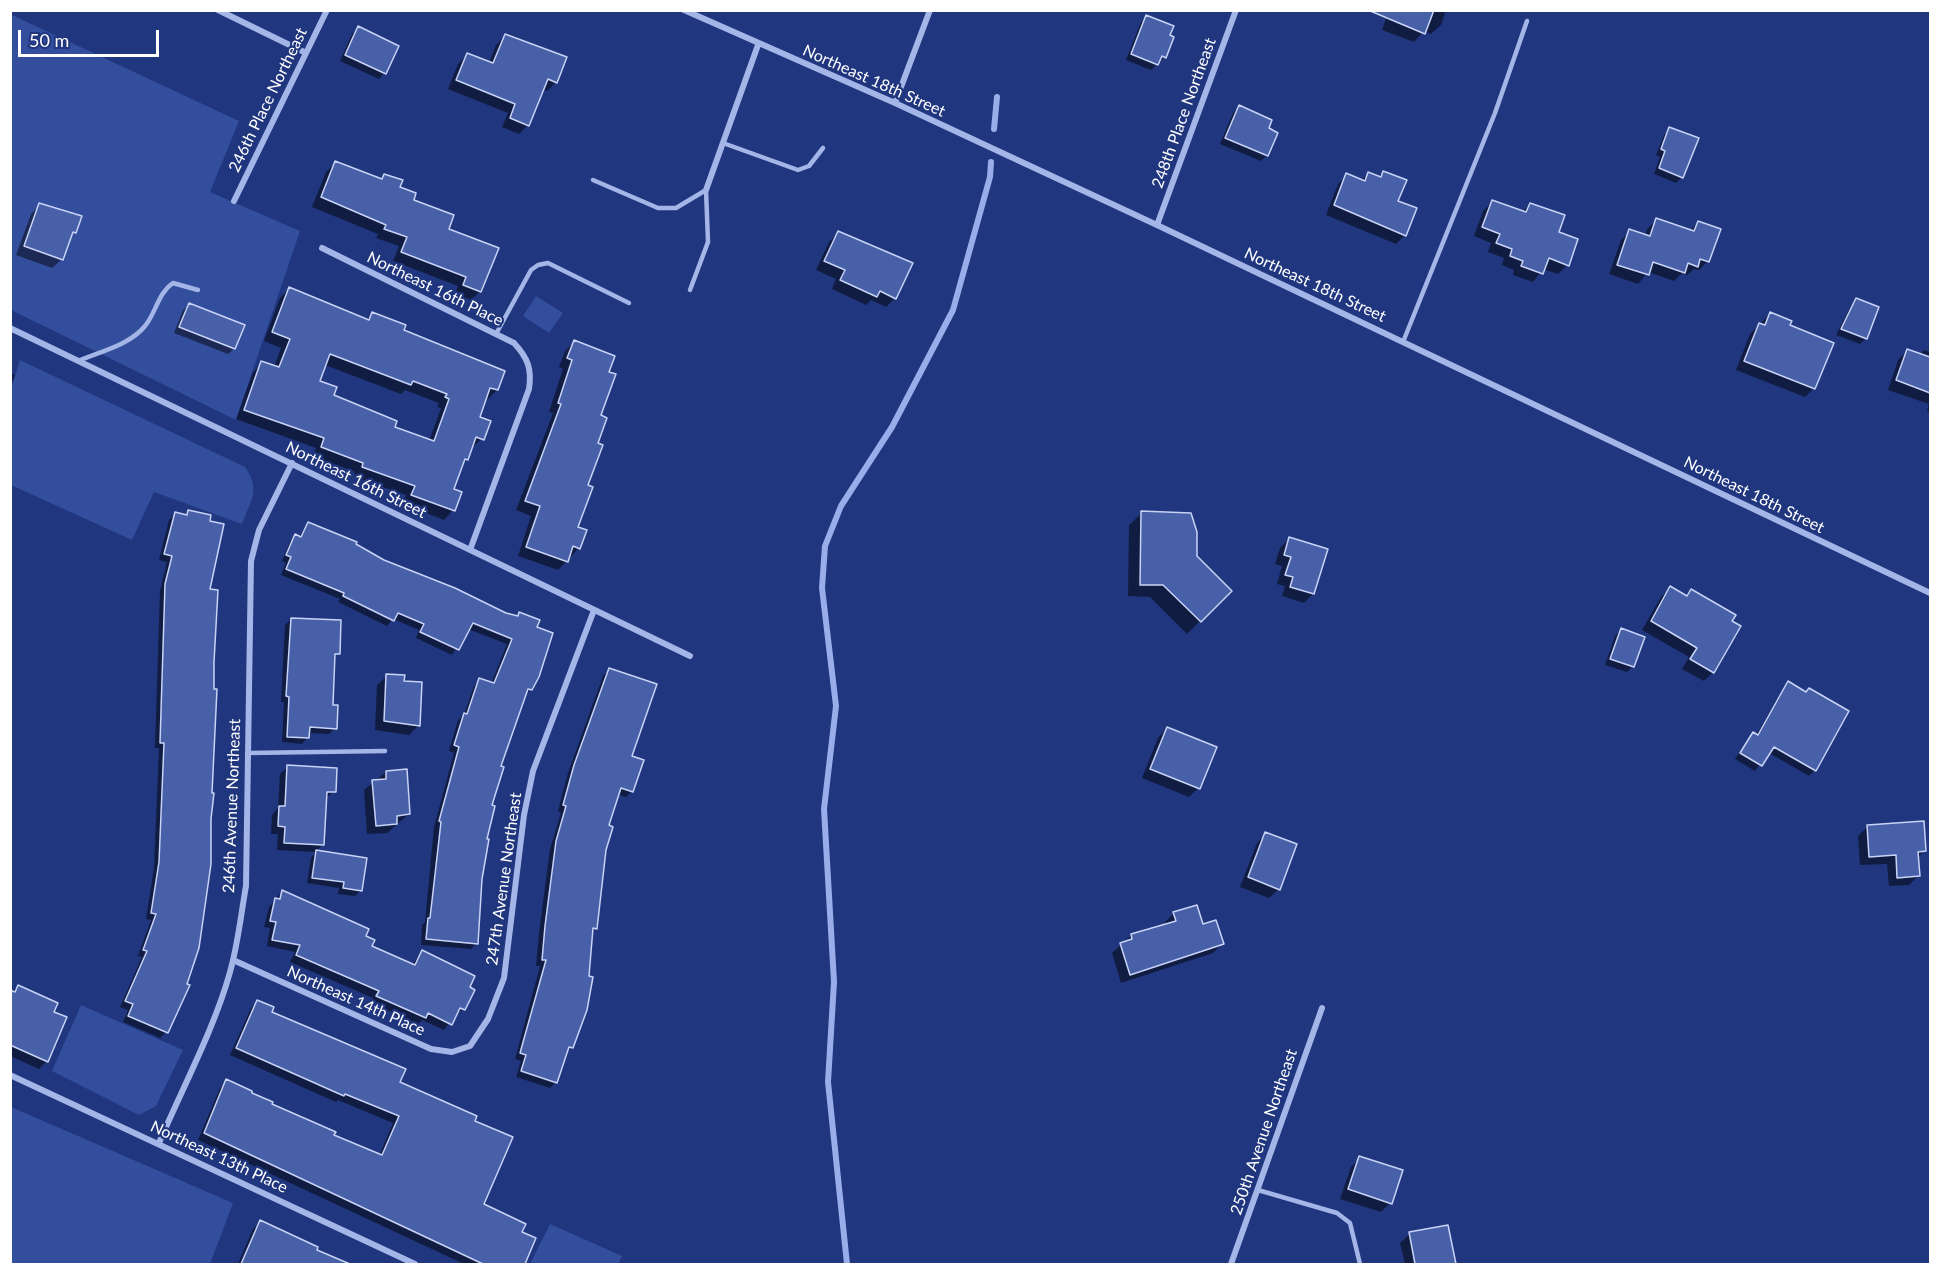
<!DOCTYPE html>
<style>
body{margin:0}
#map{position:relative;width:1941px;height:1275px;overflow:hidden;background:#20367e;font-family:Lato,sans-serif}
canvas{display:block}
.frame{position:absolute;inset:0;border:12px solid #fff;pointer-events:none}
.scale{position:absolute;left:18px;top:30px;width:141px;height:27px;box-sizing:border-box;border:3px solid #fff;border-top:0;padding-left:8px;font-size:18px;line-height:21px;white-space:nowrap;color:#fff;-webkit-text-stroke:4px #20367e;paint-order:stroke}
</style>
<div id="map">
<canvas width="1941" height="1275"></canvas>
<div class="frame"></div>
<div class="scale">50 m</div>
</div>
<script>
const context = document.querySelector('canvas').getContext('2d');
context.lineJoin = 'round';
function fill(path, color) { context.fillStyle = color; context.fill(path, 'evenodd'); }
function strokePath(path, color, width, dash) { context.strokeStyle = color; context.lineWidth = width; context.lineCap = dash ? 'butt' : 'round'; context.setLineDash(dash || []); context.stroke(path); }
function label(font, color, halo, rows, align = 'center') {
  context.font = font + ' Lato,sans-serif'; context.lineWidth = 4.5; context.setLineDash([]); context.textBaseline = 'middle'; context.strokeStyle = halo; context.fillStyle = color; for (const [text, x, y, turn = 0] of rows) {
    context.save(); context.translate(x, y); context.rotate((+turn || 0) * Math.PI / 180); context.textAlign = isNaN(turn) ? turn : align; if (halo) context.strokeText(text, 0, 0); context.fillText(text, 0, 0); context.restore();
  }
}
fill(new Path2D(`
 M10,14L239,121L210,192L300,231L236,420L11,310Z
 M536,296L563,313L549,333L523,316Z
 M20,360L245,467C261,490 251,500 242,524L154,492L132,540L11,485V389Z
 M81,1005L183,1050L156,1106L139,1115L52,1071Z
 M11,1107L233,1203L210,1264H11Z
 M550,1224L622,1256L618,1264H530Z`), '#334e9d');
fill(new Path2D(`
 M1389,10H1446L1441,25L1431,34L1424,31L1414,42L1382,30Z
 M1147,17L1165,57L1151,70L1126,60L1141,22Z
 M358,28L397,47L384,73L379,79L340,61L352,34Z
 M505,36L556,82L547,91L542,89L528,125L519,134L502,127L508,113L448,89L458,64L467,55L489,63L496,45Z
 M1239,107L1267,129V155L1261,161L1220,144L1233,113Z
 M1670,129L1682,177L1676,183L1654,174L1660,157L1656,155L1664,135Z
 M335,163L380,180L385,175L447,230L480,291L471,300L455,294L458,286L393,261L399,246L376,238L378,234L312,207L326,172Z
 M1383,172L1396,202L1405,235L1396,244L1326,215L1338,184L1347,175L1361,181L1369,173L1379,177Z
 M1492,202L1522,212L1530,204L1557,232L1567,265L1558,274L1543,269L1533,282L1513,275L1514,270L1502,265L1504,258L1488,252L1491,243L1474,236L1483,211Z
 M40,205L80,216L62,259L52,268L16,255L31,214Z
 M1657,220L1690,231L1698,222L1708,261L1699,270L1694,269L1687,275L1682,273L1674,281L1648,272L1638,284L1609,274L1621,240L1630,231L1645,236L1647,229Z
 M838,233L895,298L886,307L871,300L866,305L832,289L836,279L816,270L829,242Z
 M289,289L366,320L372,314L497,390L488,399L485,398L478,418L482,439L471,448L467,459L461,465L452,489L460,493L453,510L444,520L403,504L406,495L354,477L355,472L313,456L316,448L236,419L253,372L262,363L274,367L281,348L264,341L280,298ZM325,365L401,394L405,390L439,403L437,407L441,408L429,441L393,428L332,396L318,382Z
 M1857,300L1866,338L1860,344L1836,335L1851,306Z
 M189,305L234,349L228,354L174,333L183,310Z
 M1770,314L1788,326L1814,388L1805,397L1736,370L1750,334Z
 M574,342L607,372L596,444L576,528L579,548L558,570L518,556L531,516L516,510L553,413L549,412L563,369L559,367L565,351Z
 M1908,350L1919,355L1924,350L1930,352V412L1927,411L1929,404L1888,390L1898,360Z
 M10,373L15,375L10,387Z
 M188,512L208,591L212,690L211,761L214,762L186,984L188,985L166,1032L160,1038L123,1022L128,1010L120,1007L142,957L138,956L151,920L146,919L154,868L159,748H155L160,591L167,562L159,560L169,520L175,514L185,516Z
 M1142,513L1195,557L1230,591L1187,634L1150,597L1128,596L1129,525Z
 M308,523L384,562L505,614L516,617L520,614L535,628L531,689L525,695L499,767L490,806L481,879L477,943L471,949L421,945L422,925L425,922L434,827L454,753L449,751L458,720L464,715L474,686L480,680L491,684L507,644L468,629L452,655L416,638L419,630L393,619L387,626L338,602L340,599L281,575L286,563L282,561L290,542L296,536L299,537Z
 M1289,539L1313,594L1304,603L1282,596L1285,586L1277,584L1282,566L1275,564L1280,548Z
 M1671,588L1686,597L1691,591L1713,672L1704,681L1682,669L1689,657L1642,630L1661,597Z
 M291,619L338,653L333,658L331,706L335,728L329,734L308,733L307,738L302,744L282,742L284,702H281L285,625Z
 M1621,630L1633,666L1627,672L1605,665L1615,636Z
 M609,670L630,757L632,791L626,797L617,794L607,826L595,928L592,932L571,1047L565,1053L556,1082L550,1088L516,1077L521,1061L515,1059L540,966H536L539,933L550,849L561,813L558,811L568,773L603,676Z
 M387,676L403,683L419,725L409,735L375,730L377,685Z
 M1788,683L1815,770L1809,776L1769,753L1755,771L1735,759L1748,740L1754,734L1756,735Z
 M1167,728L1198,788L1189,797L1142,778L1158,738Z
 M288,767L334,791L325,799L323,844L315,852L277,850L278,834H271L272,815L278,808L280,774Z
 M386,772L409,814L387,833L367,834L364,790Z
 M1867,827L1924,851L1917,858L1918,876L1909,885L1889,886L1887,864L1860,865L1858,836Z
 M1266,834L1279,889L1269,898L1240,887L1257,843Z
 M316,852L361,890L355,896L338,894L339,888L307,883L311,858Z
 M282,892L364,937L370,947L412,965L422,952L468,988L464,1009L455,1015L444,1030L422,1020L418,1024L371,1003L373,998L290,962L295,952L267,946L270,928L264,927L269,907Z
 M1174,913L1202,926L1222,944L1213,953L1121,983L1112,953L1132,935L1166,925L1165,922Z
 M18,987L52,1012L47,1061L39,1069L10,1056V992Z
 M258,1002L270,1013L473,1121L483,1205L520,1233L534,1239L523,1264H464L198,1140L220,1088L227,1081L332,1136L379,1156L393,1123L338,1100L336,1102L230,1055L251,1008Z
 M1360,1158L1390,1203L1381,1212L1340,1199L1351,1167Z
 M260,1222L315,1251L345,1264H238L253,1229Z
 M1447,1226L1455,1264H1405L1400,1243L1410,1234Z`), '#0007');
strokePath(new Path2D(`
 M994,129L997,97
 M847,1264L828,1082L834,982L824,809L836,706L822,588L825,546L841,506L892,427L953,310L990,177L991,162`), '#98ade9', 6);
const building = new Path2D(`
 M1368,10H1434L1425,34Z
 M1146,15L1174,26L1170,35L1174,37L1166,58L1162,56L1158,65L1131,54Z
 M358,26L399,46L386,74L345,55Z
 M505,34L567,57L557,83L548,79L529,126L510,118L515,104L456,80L467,53L493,63Z
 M1239,105L1272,120L1269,128L1278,133L1268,156L1225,138Z
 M1669,127L1699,138L1683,178L1659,168L1665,151L1661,149Z
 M335,161L382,179L384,174L403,180L400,187L416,193L414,200L454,215L449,229L499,248L481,292L463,285L466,277L401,252L407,237L384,229L386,225L321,197Z
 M1383,171L1407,180L1398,201L1417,208L1406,236L1334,205L1346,173L1365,181L1368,172L1381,177Z
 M1492,200L1526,212L1530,203L1565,215L1559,232L1578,239L1569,266L1549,258L1543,274L1521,266L1523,261L1510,256L1512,249L1496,243L1500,234L1482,227Z
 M39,203L82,216L76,233L73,232L63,260L24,246Z
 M1656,218L1694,231L1698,221L1721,229L1709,262L1700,259L1698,267L1688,263L1685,273L1653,262L1649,275L1617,265L1629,229L1650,236Z
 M838,231L913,263L896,299L880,291L877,297L840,280L845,270L824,261Z
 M289,287L369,320L372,312L406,325L404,330L505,371L498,390L490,388L480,417L491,421L484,440L476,437L468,460L465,459L454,489L462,492L455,511L411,495L415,486L362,467L363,463L321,447L324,438L244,410L261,361L279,367L290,339L272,332ZM330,354L411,385L413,381L447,394L445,397L449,399L434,441L395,427L397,421L334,395L337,387L320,381Z
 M1856,298L1879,307L1867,339L1841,329Z
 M189,303L245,325L235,349L179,327Z
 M1770,312L1792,321L1790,325L1834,343L1815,389L1744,361L1759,323L1765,325Z
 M574,340L615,356L609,372L616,374L601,415L607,418L598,443L603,445L588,485L593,487L578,527L587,530L580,549L573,546L568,562L526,547L540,506L525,501L561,404L558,403L572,360L567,358Z
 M1907,349L1930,357V393L1896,380Z
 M188,510L211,515L210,521L224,524L210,589L218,590L214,662V689H217L212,793H214L211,819V864L199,948L187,984L190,985L168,1033L128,1016L133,1004L125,1001L147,951L143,950L156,914L151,913L159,862L164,743H160L165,584L172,556L164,554L175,512L187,515Z
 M1141,511L1191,513L1197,532V556L1232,591L1201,622L1163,585H1140Z
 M308,522L357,542L356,544L384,560L455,588L506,613L518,616L519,612L540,620L537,627L553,633L539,677L532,690L528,689L501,766L504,767L492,805L495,806L487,839H489L482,879L478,944L426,939L428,918H430L441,822L439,821L459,747L454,745L464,713L467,714L479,678L494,683L512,639L473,623L459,650L420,632L424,624L398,613L394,621L343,596L344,593L286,569L291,557L286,555L295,534L301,537Z
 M1289,537L1328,549L1314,594L1290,587L1293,577L1285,575L1291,557L1284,555Z
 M1670,586L1687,596L1691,589L1736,615L1732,621L1741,626L1714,673L1690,659L1697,648L1651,621Z
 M291,618L341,620L340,654H335L333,705H338L337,729L310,727L309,738L287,737L289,697L286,696Z
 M1621,628L1645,637L1634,667L1610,659Z
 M609,668L657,684L632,756L644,760L633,792L621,788L609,825L613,827L606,850L597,929L593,928L589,976L593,977L587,1010L573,1048L569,1047L557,1083L521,1071L526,1055L520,1053L546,960H542L545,926L556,841L566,806L563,805L574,765Z
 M386,674L405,675L404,681L422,682L420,726L384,721Z
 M1788,681L1806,692L1809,688L1849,711L1816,771L1774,747L1762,766L1740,753L1753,732L1758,735Z
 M1167,727L1217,747L1200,789L1150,769Z
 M287,765L337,768L336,792H327L324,845L284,843L285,827L278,826L279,806H285Z
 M407,769L410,814L397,816V824L376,826L372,780L386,779V771Z
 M1924,821L1926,851L1918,852L1920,876L1897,878L1896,855L1869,857L1867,825Z
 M1265,832L1297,844L1280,890L1248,877Z
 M316,850L367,858L362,891L343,888L344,882L312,878Z
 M282,890L369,929L366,936L375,940L372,946L415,965L422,950L475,976L470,987L475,990L465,1010L460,1008L452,1025L428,1013L426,1018L376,996L379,991L296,955L300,945L272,940L276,922L270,921L275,898L280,899Z
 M1197,905L1203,924L1216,920L1224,944L1130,975L1120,943L1132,939L1131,934L1176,921L1173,912Z
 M18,985L58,1003L54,1012L67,1017L48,1062L10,1045V990L15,992Z
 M257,1000L274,1007L272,1012L406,1069L400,1082L477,1116L475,1121L513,1137L484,1204L526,1224L522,1232L536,1238L525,1264H483L204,1133L226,1079L252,1091V1093L273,1102L272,1104L336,1132L334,1135L382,1155L399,1116L345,1094L344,1096L236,1048Z
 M1359,1156L1403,1170L1392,1204L1348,1189Z
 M260,1220L318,1247L317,1250L350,1264H241Z
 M1448,1225L1456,1264H1415L1409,1232Z`);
fill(building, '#4860a8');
strokePath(building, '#c8d3f6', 1.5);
strokePath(new Path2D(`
 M723,143L798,170L809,166L823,148
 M593,180L658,208H676L706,190L708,242L690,290
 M496,334L531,270L538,265L548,263L629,303
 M1403,342L1495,113L1527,21
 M78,361C99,352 130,345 145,326C156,313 158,293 173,283L198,290
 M248,753L385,751
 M1258,1190L1337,1213L1350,1223L1360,1264`), '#a4b5e7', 4.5);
strokePath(new Path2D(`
 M218,10L306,53
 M684,10L895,103L1157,225L1930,593
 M895,103L930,10
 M706,190L758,45
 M234,201L327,10
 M1157,225L1236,10
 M322,248L514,343C528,358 532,369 529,389L470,550
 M10,328L690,656
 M233,960L431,1049L452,1052L470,1046L488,1019L504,978L524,815L533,771L594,610
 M10,1075L415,1264
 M159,1143C182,1089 215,1027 230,972C238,944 241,914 246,886L251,561L259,530L292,463
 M1231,1264L1322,1008`), '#a4b5e7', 6);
label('16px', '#fff', '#20367e', [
 ["Northeast 18th Street",874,81,24],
 ["246th Place Northeast",268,100,-64],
 ["248th Place Northeast",1184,113,-70],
 ["Northeast 18th Street",1315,285,25],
 ["Northeast 16th Place",435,289,26],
 ["Northeast 16th Street",356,480,26],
 ["Northeast 18th Street",1754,495,26],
 ["246th Avenue Northeast",232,806,-88],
 ["247th Avenue Northeast",504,879,-82],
 ["Northeast 14th Place",356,1001,24],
 ["250th Avenue Northeast",1264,1132,-71],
 ["Northeast 13th Place",219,1157,25]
]);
</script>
